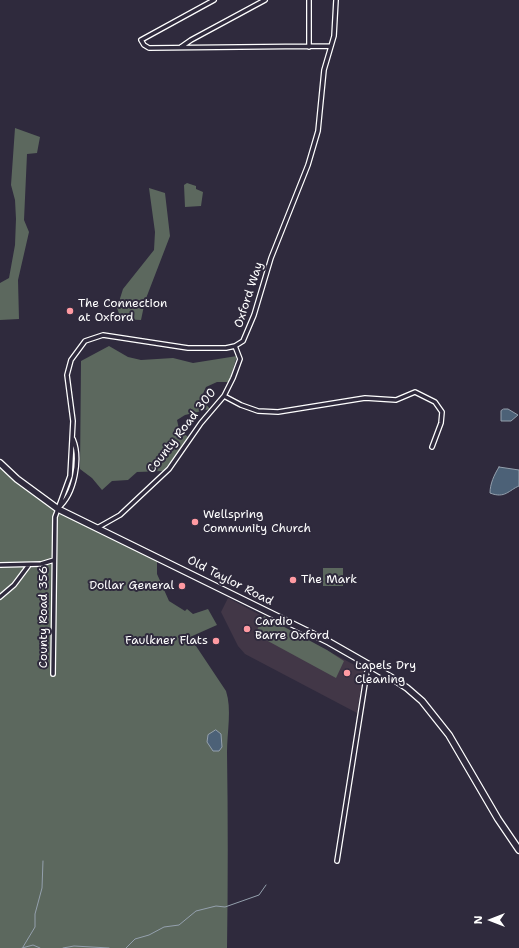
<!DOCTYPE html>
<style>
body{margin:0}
#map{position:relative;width:519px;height:948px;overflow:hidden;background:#2f2a3d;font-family:"Shantell Sans",sans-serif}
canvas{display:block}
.north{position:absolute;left:471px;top:900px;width:40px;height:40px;-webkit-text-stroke:3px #2f2a3d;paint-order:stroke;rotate:270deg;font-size:11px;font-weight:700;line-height:16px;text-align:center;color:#fff}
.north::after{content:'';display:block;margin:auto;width:14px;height:18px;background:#fff;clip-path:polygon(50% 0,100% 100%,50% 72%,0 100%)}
</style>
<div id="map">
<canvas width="519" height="948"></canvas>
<div class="north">N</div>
</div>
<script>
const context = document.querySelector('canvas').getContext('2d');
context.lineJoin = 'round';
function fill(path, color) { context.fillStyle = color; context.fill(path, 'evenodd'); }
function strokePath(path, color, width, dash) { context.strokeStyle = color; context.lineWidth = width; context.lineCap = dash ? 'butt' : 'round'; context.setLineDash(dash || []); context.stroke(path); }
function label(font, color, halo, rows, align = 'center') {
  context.font = font + ' "Shantell Sans",sans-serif'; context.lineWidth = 4; context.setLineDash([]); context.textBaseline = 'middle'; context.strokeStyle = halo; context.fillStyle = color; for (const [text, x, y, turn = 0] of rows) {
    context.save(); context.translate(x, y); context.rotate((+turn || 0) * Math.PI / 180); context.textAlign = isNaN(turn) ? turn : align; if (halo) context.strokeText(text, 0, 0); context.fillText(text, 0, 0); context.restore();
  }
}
fill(new Path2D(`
 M228,598L364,670L357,713L245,654L238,646L221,612Z`), '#423747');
fill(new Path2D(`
 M15,128L40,137L37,153L27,154L24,220L29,232L18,280L19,319L0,320V283L9,278L15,245L16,219L15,200L11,185Z
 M187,183L196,186V189L203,192L201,206L185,207L184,185Z
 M149,188L165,193L170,236L145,301L141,320L121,319L117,308L123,289L154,250L155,232Z
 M109,346L128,357L141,360L173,358L193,363L237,356L229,382H217L206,387L201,398L210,409L185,415L177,420L179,429L188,437L176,456L163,471L137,472L128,480L112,481L102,490L92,478L80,469L81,361Z
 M0,463L58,509L157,557V574L169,601L185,611L187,609L193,614L208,609L217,625L190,637L226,691C232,709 227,732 227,752C228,817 228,883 227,948H0Z
 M323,568H343V586H323Z
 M264,616L327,650L344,661L336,678L255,634Z`), '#5c685e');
const water = new Path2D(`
 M504,409H508L518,415L511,421H501V411Z
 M499,467L519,470V486C509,490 505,499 490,493C490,484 494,475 499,467Z
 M216,730L221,734L222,747L219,751H213L207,742L208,735Z`);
fill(water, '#4c6177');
strokePath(water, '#94a0ad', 1);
strokePath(new Path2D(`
 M23,947L35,927V914L42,888L43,861
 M22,948L33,945L40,948
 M63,948L74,946L109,948
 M126,948L135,939L149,935L164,927L179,925L196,911L216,906L225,907L259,895L266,885`), '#94a0ad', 1);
const street = new Path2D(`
 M214,0L141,40L144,45L149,48L331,46
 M181,47L191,40L265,0
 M309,47V0
 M224,396L241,405L258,411L278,412L365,398L396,400L415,392L435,402L442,412L441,423L432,447
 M58,508C75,494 81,458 73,439
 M97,528L120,515L169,469L201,423L224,396L233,378L240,359L235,346
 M0,565L41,564L54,560
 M0,597L14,585L29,565
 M53,674L55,517L70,476L73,421L67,375L71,360L85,341L103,335L188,348H226L235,346L243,341L254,315L271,258L308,165L318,131L324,70L334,36L336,0
 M337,861L368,665`);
const secondary = new Path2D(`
 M0,463L17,479L58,509L329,642L392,678L407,688L422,701L449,735L498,819L519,850`);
strokePath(street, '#fff', 6);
strokePath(secondary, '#fff', 8);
strokePath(street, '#2f2a3d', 3.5);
strokePath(secondary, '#2f2a3d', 5.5);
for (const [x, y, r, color] of [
 [70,311,4,"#ff9aa2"],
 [195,522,4,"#ff9aa2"],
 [293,580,4,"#ff9aa2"],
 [182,586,4,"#ff9aa2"],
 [247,629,4,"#ff9aa2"],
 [216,641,4,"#ff9aa2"],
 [347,673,4,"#ff9aa2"]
]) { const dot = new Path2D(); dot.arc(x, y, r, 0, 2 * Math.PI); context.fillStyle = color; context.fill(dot); strokePath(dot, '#2f2a3d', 1.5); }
label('12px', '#fff', '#2f2a3d', [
 ["Oxford Way",249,295,-72],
 ["County Road 300",182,431,-52],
 ["Old Taylor Road",230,581,27],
 ["County Road 356",44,617,-90]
]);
label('12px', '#fff', '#2f2a3d', [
 ["The Connection",78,304],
 ["at Oxford",78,318],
 ["Wellspring",203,515],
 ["Community Church",203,529],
 ["The Mark",301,580],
 ["Dollar General",174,586,"right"],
 ["Cardio",255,622],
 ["Barre Oxford",255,636],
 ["Faulkner Flats",208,641,"right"],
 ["Lapels Dry",355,666],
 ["Cleaning",355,680]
], 'left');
</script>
